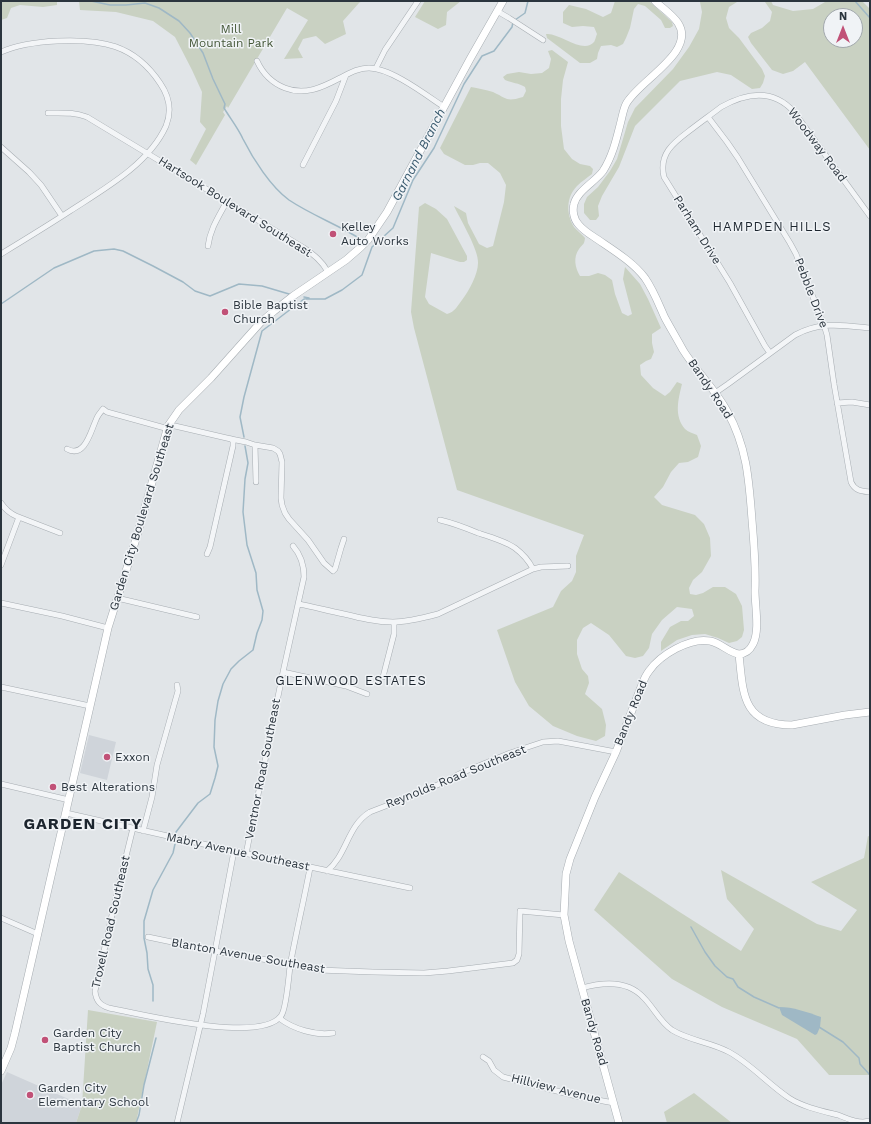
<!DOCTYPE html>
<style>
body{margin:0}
#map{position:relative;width:871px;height:1124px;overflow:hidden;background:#e1e5e8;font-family:"Work Sans",sans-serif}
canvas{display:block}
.frame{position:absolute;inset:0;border:2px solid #2b353e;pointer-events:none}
.north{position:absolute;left:823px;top:8px;width:40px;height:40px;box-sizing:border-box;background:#f0f3f6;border:1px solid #a1a7ac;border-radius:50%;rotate:0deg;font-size:11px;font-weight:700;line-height:16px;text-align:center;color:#2b353e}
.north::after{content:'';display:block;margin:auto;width:14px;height:18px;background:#c15177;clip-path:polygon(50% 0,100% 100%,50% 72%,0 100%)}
</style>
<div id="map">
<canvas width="871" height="1124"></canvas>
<div class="frame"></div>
<div class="north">N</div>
</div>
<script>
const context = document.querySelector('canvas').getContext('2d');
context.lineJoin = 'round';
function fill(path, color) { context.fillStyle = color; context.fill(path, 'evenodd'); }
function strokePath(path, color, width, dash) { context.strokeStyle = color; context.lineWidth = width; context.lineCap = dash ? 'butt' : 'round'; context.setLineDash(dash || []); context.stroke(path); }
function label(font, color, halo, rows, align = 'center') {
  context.font = font + ' "Work Sans",sans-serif'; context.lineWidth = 3; context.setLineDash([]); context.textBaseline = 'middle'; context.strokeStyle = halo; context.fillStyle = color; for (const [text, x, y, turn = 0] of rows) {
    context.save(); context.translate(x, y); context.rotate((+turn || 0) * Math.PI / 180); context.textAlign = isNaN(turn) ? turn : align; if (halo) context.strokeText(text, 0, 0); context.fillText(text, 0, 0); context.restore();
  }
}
fill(new Path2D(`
 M89,735L116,742L107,780L80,773Z
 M7,1072L82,1105L76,1123H1V1085Z`), '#cfd4da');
fill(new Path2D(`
 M1,1H57V5L43,7L20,5L11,8L7,18L1,20Z
 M79,1H362L359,3L343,21L346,34L325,44L316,36L303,39L298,49L303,58L284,59L308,20L287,8L228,108L227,106L223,112L225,115L196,165L190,160L206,129L200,122L202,92L192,70L175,37L153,21L116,12L80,10Z
 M425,1H461L447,12L446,25L438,29L415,17Z
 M615,1H649L672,22L673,26L670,28H665L661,20L645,6L638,4L634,9L630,28L626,38L623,44L617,47L611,45L601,46L598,53L597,59L590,63H580L547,38L546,34C559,32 583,55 594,42C595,41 596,36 597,34L594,27L583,26L572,27L563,23V12L569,5L586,9L603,17L611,13Z
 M699,1H743L737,2L729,7L726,18L729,28L739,38L762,69L765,76L763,83L760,88L752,89L731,75L717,72L680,81L635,126L619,167L602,196L598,206L599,216L596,220H590L584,213V204L587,197L598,187L610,171L617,159L628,122L635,108L673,69L689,47L699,29L702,12L700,2Z
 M759,1H771L773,5L793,11L813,9L825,2V1H862L870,9V150L805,62L793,71L783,74L772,70L751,43L748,37L751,33L762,28L770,21L772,12L765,2ZM831,16H855V40H831Z
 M552,50L568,62L563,80L561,99V126L564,149L572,159L580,164L590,166L593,169L592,174C587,178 582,181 577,186C566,197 566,214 574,227C577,231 582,234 585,238C584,246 583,243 579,249C573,257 575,268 580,276H589L598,273L605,275L612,280L615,294L622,313L628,316L632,314L623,279L625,267L640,284L648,299L661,328L652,334V343L654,352L651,359L646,361L640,365L641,375L653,388L665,396L670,392L677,382L682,384C678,400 674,416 685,429C688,432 693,433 697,435L701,446L698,457L688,462L679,463L671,472L663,487L654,497L662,505L695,515L704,524L710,538L711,556L702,572L693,580L689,588L690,594L696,595L703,593L713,587H725L736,594L742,606L744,630L742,637L737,641L729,643L718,638L705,634L692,635L677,640L661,651V642L670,627L681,621H688L694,616L692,609L677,607L662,620L652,634L649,648L643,656L635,658L626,656L609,635L591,623L583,628L577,640V654L582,669L588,676L589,683L585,694L602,709L606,725L605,736L596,741L577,736L553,726L529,706L515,682L497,630L553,607L561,591L572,581L576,572V556L584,535L457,490L414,328L411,312L419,207L425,203L436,209L447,219L467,256V260L464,262H460L431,253L425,297L429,304L447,314C455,312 458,305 462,300C469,291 478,274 478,263C479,250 460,219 454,206L466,213L468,223L479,244L487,248L493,246L504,202L506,185L500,173L488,163H480L473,165H465L444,154L440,148L471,87C478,88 486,90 493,92C508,99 506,102 523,97L526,91L525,87C519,83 512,83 505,80L503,77L507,74L519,72L531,74L542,73L549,68L551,59L548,51Z
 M868,836L870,837V1075H829L797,1039L722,1007L672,979L594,910L619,872L678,911L741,951L754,929L727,899L721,870L817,924L841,931L857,910L811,882L864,858Z
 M88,1010L157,1022L136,1123H76L82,1105Z
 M694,1093L732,1123H667L664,1112Z`), '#c9d1c2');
fill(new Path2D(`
 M779,1007C793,1007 807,1012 821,1017L820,1027L817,1034L815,1035L782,1015Z`), '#9fb8c5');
strokePath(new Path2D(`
 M91,1L110,5H126L145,3L159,8L179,21L190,33L203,53L213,79L225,104L224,108C230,118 238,128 243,139C253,159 271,187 289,200C313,216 339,225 362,240
 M855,1L870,18
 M515,20L525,13L528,1
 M304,297L309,298
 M1,304L54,268L94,251L114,249L123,251L153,266L183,282L195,291L210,296L239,284L262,286L289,294
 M244,437L240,417L244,397L262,331L304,299H325L342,290L362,275L372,247L393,228L413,180L434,148L464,84L482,56L494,51L512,27L513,22
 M176,834V832L198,803L210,794L215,778L218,766L214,747L215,720L218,701L223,684L231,669L239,661L253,650L257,633L262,620L263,611L257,590L256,573L247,545L243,512L245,479L248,463L245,446
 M691,927L705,952L715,966L727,977L733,979L738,987L754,997L779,1008
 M153,1001V985L148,969L147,953L144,938V921L153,890L173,853L175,844
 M819,1027L843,1042L859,1058L860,1064L870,1075
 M136,1123L139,1115L144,1085L156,1038`), '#9fb8c5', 1.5);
const street = new Path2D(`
 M497,11L509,18L543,40
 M1,52C19,44 38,42 57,41C101,39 134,44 160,83C169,96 172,111 166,126C149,164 104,189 70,211C47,226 24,240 1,254
 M257,61C263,74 272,83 285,88C305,96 323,87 340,78C350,73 358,68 369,68C391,68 426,95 444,107
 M376,68L385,50L418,1
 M48,113C62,113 74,112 87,117L304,248C314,255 322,261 328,272
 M708,117L727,142L738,158L790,243L796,254L824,325L827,335L834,384L851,482C855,491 862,491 870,492
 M1,147L29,172L41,185L62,216
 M303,165L336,101L346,75
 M208,246C210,229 219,216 227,201
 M770,353L765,346L730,283L664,177C658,152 676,141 693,128C702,121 712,114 721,107C746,93 773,88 794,112L870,216
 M715,393L728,384L795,335C821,321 842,325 870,328
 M837,403L852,402L870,405
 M255,445L256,482
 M67,449C85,459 91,430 96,420C97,416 100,413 103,409L107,412L165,428L171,426H175L231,439L246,442L255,445L273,448L278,451L280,454L282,462L281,498L282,505L285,513L289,519L308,540L324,563L333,571L335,569L341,548L344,539
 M1,503C5,509 9,513 16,516L60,533
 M440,520C453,523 466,528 478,533C491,537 505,541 515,548C523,554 529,561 533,569
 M207,554L210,547L233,446V441L231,439
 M1,565L19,517
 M117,598L197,617
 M1,603L62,616L108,628
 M299,604C314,607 329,611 344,614C360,618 376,622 393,622C408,622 423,618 438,614L533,569L541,567L568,566
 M283,672L346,686L367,694
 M383,677L394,634V622
 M1,687L90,706
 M1,784L69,800
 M66,813L234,851L410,888
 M133,828L116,897L95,991C96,1001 100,1005 109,1008C140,1014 260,1044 281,1016C286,1010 289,976 290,966C296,933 304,900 310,868
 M143,831L152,797L157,765L174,705L178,691L177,685
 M246,854L283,672L304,577C304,565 301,555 293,546
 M327,871C347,855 347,826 370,812L409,797L449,780L459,774L510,753L543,742L558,741L616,752
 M1,918L38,934
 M148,937L215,951L291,964L318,970L373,972L424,973L448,971L513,963L517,960L519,954L520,911L564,915
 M582,988C603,982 628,980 644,998C654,1008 660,1022 672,1030C690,1041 711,1042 729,1052C751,1064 768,1084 789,1098C803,1107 822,1111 838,1115C848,1119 859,1124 870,1121
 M279,1018C293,1029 316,1036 333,1033
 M483,1057L489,1061L494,1070L503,1077L576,1096L614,1103
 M177,1123L203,1014L234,851`);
const secondary = new Path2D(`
 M739,654C743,693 742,725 792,725L845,715L870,712
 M1,1071L11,1048L15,1033L103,650L108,628L136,539L168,426L179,410L211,378L261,322L274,311L293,296L346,260L361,247L368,240L387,212L470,59L503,1
 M619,1123L569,941L564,915L566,874L570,859L595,797L616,752L641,687C643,682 645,676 649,671C660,655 690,637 710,641C721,643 729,653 739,654C745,654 750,650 753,644C760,631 755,606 755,591C756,567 754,543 752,520C749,480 747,447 727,411C715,389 696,371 683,350C677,339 671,329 665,318C659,305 654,291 645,278C633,262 613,250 597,239C591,235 584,231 579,225C574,220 572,211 574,204C577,191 595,182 603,171C612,157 616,141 620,125C622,118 623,110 626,104C638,81 697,52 678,23C672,14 662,8 655,1`);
strokePath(street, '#a7adb2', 6);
strokePath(secondary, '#a7adb2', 8);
strokePath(street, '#f3f5f7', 5);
strokePath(secondary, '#fff', 7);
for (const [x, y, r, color] of [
 [333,234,4,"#c15177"],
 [225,312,4,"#c15177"],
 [107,757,4,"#c15177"],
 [53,787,4,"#c15177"],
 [45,1040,4,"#c15177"],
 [30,1095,4,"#c15177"]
]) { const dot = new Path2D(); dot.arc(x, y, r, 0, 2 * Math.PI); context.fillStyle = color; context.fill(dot); strokePath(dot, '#f0f3f6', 1.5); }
label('12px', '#455839', '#f0f3f6', [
 ["Mill",231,29],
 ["Mountain Park",231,43]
]);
label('12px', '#2b353e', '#f0f3f6', [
 ["Woodway Road",817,145,53],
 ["Hartsook Boulevard Southeast",235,207,32],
 ["Parham Drive",697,230,58],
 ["Pebble Drive",811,293,69],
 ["Bandy Road",710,389,56],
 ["Garden City Boulevard Southeast",142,517,-73],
 ["Bandy Road",631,713,-68],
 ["Ventnor Road Southeast",263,769,-79],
 ["Reynolds Road Southeast",456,777,-22],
 ["Mabry Avenue Southeast",238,852,12],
 ["Troxell Road Southeast",111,922,-77],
 ["Blanton Avenue Southeast",248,956,10],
 ["Bandy Road",594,1032,74],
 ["Hillview Avenue",556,1089,14]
]);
label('12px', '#2b353e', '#f0f3f6', [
 ["Kelley",341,227],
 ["Auto Works",341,241],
 ["Bible Baptist",233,305],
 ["Church",233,319],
 ["Exxon",115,757],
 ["Best Alterations",61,787],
 ["Garden City",53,1033],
 ["Baptist Church",53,1047],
 ["Garden City",38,1088],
 ["Elementary School",38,1102]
], 'left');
label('italic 13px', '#395a6e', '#f0f3f6', [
 ["Garnand Branch",419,155,-63]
]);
context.letterSpacing = '1px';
label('13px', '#1d262f', '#f0f3f6', [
 ["HAMPDEN HILLS",772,227],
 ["GLENWOOD ESTATES",351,681]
]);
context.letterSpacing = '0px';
context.letterSpacing = '1px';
label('bold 16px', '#1d262f', '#f0f3f6', [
 ["GARDEN CITY",83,824]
]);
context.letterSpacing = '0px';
</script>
